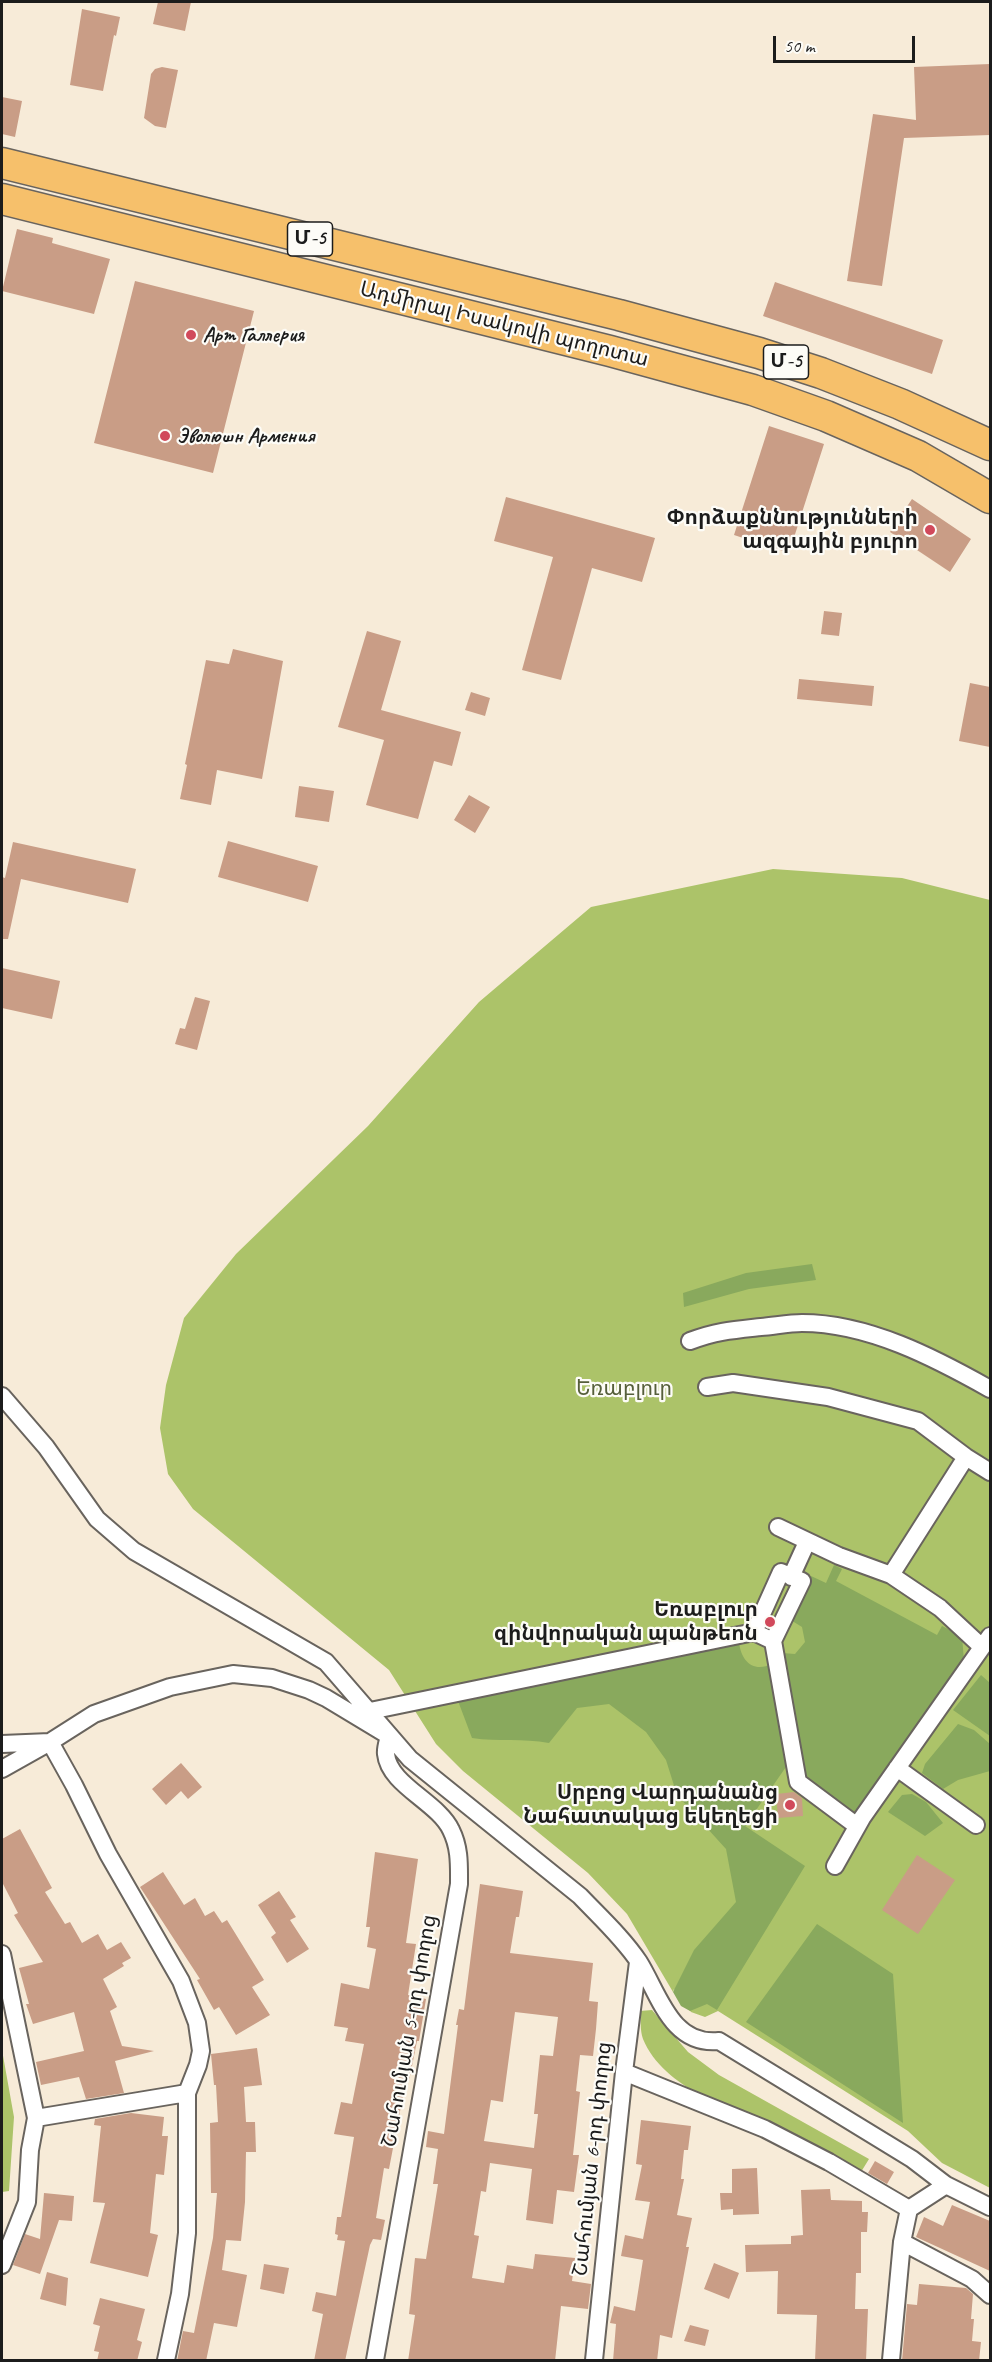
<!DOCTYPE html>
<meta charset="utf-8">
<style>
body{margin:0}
#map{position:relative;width:992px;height:2362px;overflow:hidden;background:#f7ebd8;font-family:Caveat,sans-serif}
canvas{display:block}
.frame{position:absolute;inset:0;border:3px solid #1c1c1c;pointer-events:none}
.scale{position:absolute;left:773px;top:36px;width:142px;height:27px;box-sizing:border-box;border:3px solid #1c1c1c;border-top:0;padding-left:8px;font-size:18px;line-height:21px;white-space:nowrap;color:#1c1c1c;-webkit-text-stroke:4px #fdfcf7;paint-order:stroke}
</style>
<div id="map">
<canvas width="992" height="2362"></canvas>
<div class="frame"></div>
<div class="scale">50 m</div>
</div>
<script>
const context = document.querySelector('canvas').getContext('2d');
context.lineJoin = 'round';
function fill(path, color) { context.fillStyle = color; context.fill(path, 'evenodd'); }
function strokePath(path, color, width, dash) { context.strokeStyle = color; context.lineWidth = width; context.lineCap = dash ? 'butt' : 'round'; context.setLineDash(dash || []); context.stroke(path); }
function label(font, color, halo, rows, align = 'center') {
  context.font = font + ' Caveat,"Noto Sans Armenian",sans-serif'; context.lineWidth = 4.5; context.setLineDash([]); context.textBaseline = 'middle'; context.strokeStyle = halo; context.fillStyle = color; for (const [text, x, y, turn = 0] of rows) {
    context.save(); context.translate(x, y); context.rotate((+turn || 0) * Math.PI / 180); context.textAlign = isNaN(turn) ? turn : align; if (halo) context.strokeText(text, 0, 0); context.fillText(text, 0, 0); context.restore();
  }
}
fill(new Path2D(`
 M773,869L902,878L990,900V2188L942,2163L908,2131L718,2011L705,2017L691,2012L674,1989L673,1992L627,1914L588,1873L463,1771L436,1744L389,1670L193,1509L168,1474L160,1428L166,1385L184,1318L236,1254L368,1126L479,1002L591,907Z
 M652,2010L688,2052L719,2075L869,2159L861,2172L700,2095C677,2082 653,2064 643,2039C640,2031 641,2020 640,2011Z
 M2,2050L14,2117L9,2191L2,2192Z`), '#acc369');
fill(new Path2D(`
 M812,1264L816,1280L749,1289L684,1307L683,1293L746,1273Z
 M834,1565L842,1569L836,1581L937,1635L942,1626L962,1636L964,1661L854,1813L802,1775L782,1653L795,1654L805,1642L802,1627L789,1619L811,1576L826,1583Z
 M739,1642C741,1661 753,1673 772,1664L788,1764L745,1826L805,1866L717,2010L707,2004L690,2011L681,2006L673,1992L694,1950L736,1902L726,1849L677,1795L666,1760L646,1732L609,1704L577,1708L549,1743C523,1738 498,1742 472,1738L455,1693Z
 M981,1675L990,1683V1736L953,1710Z
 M958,1724L974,1730L990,1744V1771L958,1780L943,1789L922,1773L925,1764Z
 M912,1794L926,1802L943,1823L925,1836L888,1812L902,1795Z
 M817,1924L893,1974L903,2123L746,2022Z`), '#89a95d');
fill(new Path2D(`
 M158,2H191L185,31L153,24Z
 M82,9L120,17L116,36L114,35L103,91L70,85Z
 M990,64V135L904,138L882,286L847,281L873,114L916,120L914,67Z
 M162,67L178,70L166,128L155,126L144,118L151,74L155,69Z
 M2,97L22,101L15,137L2,134Z
 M17,229L53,238L52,243L110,259L94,314L2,291Z
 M135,281L254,311L213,473L94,443Z
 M775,282L943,340L932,374L763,316Z
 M769,426L824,444L789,553L734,535Z
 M506,497L655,538L642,582L592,568L561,680L522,670L553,557L494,541Z
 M912,499L971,539L950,572L890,532L896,522L890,513L904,511Z
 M824,611L842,613L839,636L821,634Z
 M367,631L401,641L381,710L461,732L452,766L434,761L418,819L366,805L384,740L338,727Z
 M233,649L283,661L262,779L217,770L211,805L180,799L187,765L185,764L206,660L229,664Z
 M799,679L874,686L872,706L797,699Z
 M970,683L990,687V747L959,741Z
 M471,692L490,698L485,716L465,710Z
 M299,786L334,791L329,822L295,817Z
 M469,795L490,807L475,833L454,820Z
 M228,841L318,866L308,902L218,877Z
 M13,842L136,869L128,903L21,879L8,939H2V877L5,878Z
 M2,968L60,981L52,1019L2,1008Z
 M195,997L210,1001L197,1050L175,1044L180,1028L185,1029Z
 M181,1763L202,1787L188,1799L181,1791L166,1805L152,1789Z
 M794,1792L802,1798L803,1816L778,1818L776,1794Z
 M20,1829L52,1888L45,1892L65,1924L70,1922L82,1943L98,1934L107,1950L121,1942L131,1958L122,1963L124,1966L103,1979L117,2007L110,2011L122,2046L154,2051L115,2061L124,2093L86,2099L79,2077L41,2085L36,2062L84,2051L74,2012L33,2024L26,2004H29L19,1968L43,1962L14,1915L18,1913L2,1882V1839Z
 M375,1852L418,1859L406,1943L416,1944L408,1995L426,1999L419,2041H417L409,2081L406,2080L389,2169L384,2168L376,2218L385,2220L381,2240L373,2239L370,2245L345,2361H314L323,2314L312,2311L316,2292L336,2296L345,2241L337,2240L338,2235L335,2234L337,2217H341L354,2137L334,2134L341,2102L352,2104L364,2044L345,2041L348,2028L334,2026L341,1983L369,1989L376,1949L367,1947L370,1927H366Z
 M917,1855L955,1880L918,1934L882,1910Z
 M163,1872L184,1905L195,1898L205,1916L214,1911L222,1923L227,1920L264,1980L252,1987L270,2015L236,2035L219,2007L214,2010L197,1980L200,1979L140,1887Z
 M480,1884L523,1891L519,1917H516L510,1953L593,1963L589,2001L598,2002L596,2029L593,2056L580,2055L576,2091L580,2092L573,2155H579L574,2192L557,2190L553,2224L526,2220L532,2169L490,2163L486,2192L481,2191L474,2235L479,2236L472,2278L504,2283L507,2265L533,2269L535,2254L575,2258L572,2281L591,2284L588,2309L561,2306L555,2361H408L415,2315L409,2314L415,2258L426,2259L438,2184H433L438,2149L426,2147L428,2131L444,2134L458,2025H456L459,2009L464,2010ZM515,2012L558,2017L553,2056L540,2055L534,2114H538L534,2148L484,2141L491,2100L503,2102Z
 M279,1891L296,1917L290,1920L309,1949L287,1963L271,1937L276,1933L258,1905Z
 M257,2048L262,2085L244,2087L246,2122H255L256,2152H246L245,2202L241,2241L226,2240L222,2270L247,2275L237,2327L214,2323L206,2361H177L183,2331L194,2333L213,2238L217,2193H211L210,2123L218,2122L216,2085H214L211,2054Z
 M131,2113L164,2117L162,2136H168L164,2175L156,2174L150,2233L158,2235L148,2277L90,2263L105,2203L93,2202L101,2126L94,2125L95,2119Z
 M641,2120L691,2126L688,2150H684L681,2179H684L677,2215L692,2218L686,2247H689L672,2338L660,2335L657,2361H613L616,2324L610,2323L614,2306L635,2311L643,2260L621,2256L625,2235L643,2239L650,2202L635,2200L642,2165L636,2164Z
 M875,2161L894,2172L887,2184L868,2173Z
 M757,2168L759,2214L733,2215V2209L721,2210L720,2193H732V2169Z
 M830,2189L831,2200L862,2201V2212H868L867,2232H861V2273H856L855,2309H868L866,2361H815L817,2315L777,2314L778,2271L746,2272L745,2245L791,2244V2236L803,2235L801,2190Z
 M44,2193L74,2196L72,2221L59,2220L40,2274L13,2265L25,2234L40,2239Z
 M952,2205L990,2221V2271L916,2237L924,2217L943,2226Z
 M714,2263L739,2273L729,2299L704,2289Z
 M264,2264L289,2268L284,2294L260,2289Z
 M47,2272L68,2278L66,2306L40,2299Z
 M919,2284L966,2288L973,2294L971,2319H974L972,2341L981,2342L979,2361H902L907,2304L917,2305Z
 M100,2298L145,2309L137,2340L142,2342L137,2361H97L99,2352L94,2351L100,2326L93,2324Z
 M690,2325L709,2330L705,2346L684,2341Z`), '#c99d86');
const street = new Path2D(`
 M690,1341C717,1331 733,1330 761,1327C774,1326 789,1323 802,1323C868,1323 935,1358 990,1389
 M707,1387L733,1383L828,1397L918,1421L966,1457L990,1472
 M2,1396L46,1447L97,1519L134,1551L326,1662L410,1759L580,1896C600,1917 623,1938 639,1962C659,1994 671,2046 719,2041L912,2159L946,2185L990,2207
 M778,1527L839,1556L891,1575L940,1608L982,1647
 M891,1575L966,1457
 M791,1577L807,1542
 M754,1632L781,1572L802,1581L773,1641
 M370,1711L754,1632L773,1641L798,1782L857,1826
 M2,1744L50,1742L94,1714L170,1687L233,1674L272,1678L309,1690L326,1698L389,1736C388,1741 385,1749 386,1754C389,1785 438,1802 451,1830C460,1848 459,1865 459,1884L375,2360
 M897,1768L976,1825
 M2,1769L50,1742L74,1785L108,1854L181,1981L197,2023L201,2051L198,2065L187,2093V2233L180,2294L166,2360
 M835,1866L862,1818L990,1636
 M2,1954L36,2118L30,2150L27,2202L2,2265
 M624,2072L765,2129L829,2162L909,2209
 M36,2118L187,2093
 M902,2242L972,2279L990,2295
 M594,2360L624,2072L638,1962
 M891,2360L902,2242L909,2209L946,2185`);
const highway = new Path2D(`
 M2,163L619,315L759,353L821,373L900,404L990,445
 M2,199L610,351L753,390L826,416L918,456L990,498`);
strokePath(street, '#69645e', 20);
strokePath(highway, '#69645e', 33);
strokePath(street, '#fff', 16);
strokePath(highway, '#f6c06b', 30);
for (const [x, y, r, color] of [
 [191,335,6,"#d1495b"],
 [165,436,6,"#d1495b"],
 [930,530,6,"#d1495b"],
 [770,1622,6,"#d1495b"],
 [790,1805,6,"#d1495b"]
]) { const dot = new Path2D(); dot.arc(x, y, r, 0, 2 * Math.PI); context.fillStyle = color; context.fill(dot); strokePath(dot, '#fdfcf7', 2); }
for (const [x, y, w] of [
 [310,239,45],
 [786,362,45]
]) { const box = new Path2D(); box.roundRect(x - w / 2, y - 17, w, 34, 4.5); context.fillStyle = '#fdfcf7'; context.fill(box); strokePath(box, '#1c1c1c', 1.5); }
label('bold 20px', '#1c1c1c', null, [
 ["Մ-5",310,239],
 ["Մ-5",786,362]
]);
label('21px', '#1c1c1c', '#fdfcf7', [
 ["Ադմիրալ Իսակովի պողոտա",504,325,14],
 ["Շահումյան 5-րդ փողոց",410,2031,-80],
 ["Շահումյան 6-րդ փողոց",593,2159,-84]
]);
label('bold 21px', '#1c1c1c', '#fdfcf7', [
 ["Арт Галлерия",203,335,"left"],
 ["Эволюшн Армения",177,436,"left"],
 ["Փորձաքննությունների",918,518],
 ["ազգային բյուրո",918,542],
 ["Եռաբլուր",758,1610],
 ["զինվորական պանթեոն",758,1634],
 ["Սրբոց Վարդանանց",778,1793],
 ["Նահատակաց եկեղեցի",778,1817]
], 'right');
label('21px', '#565f3b', '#fdfcf7', [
 ["Եռաբլուր",624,1389]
]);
</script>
